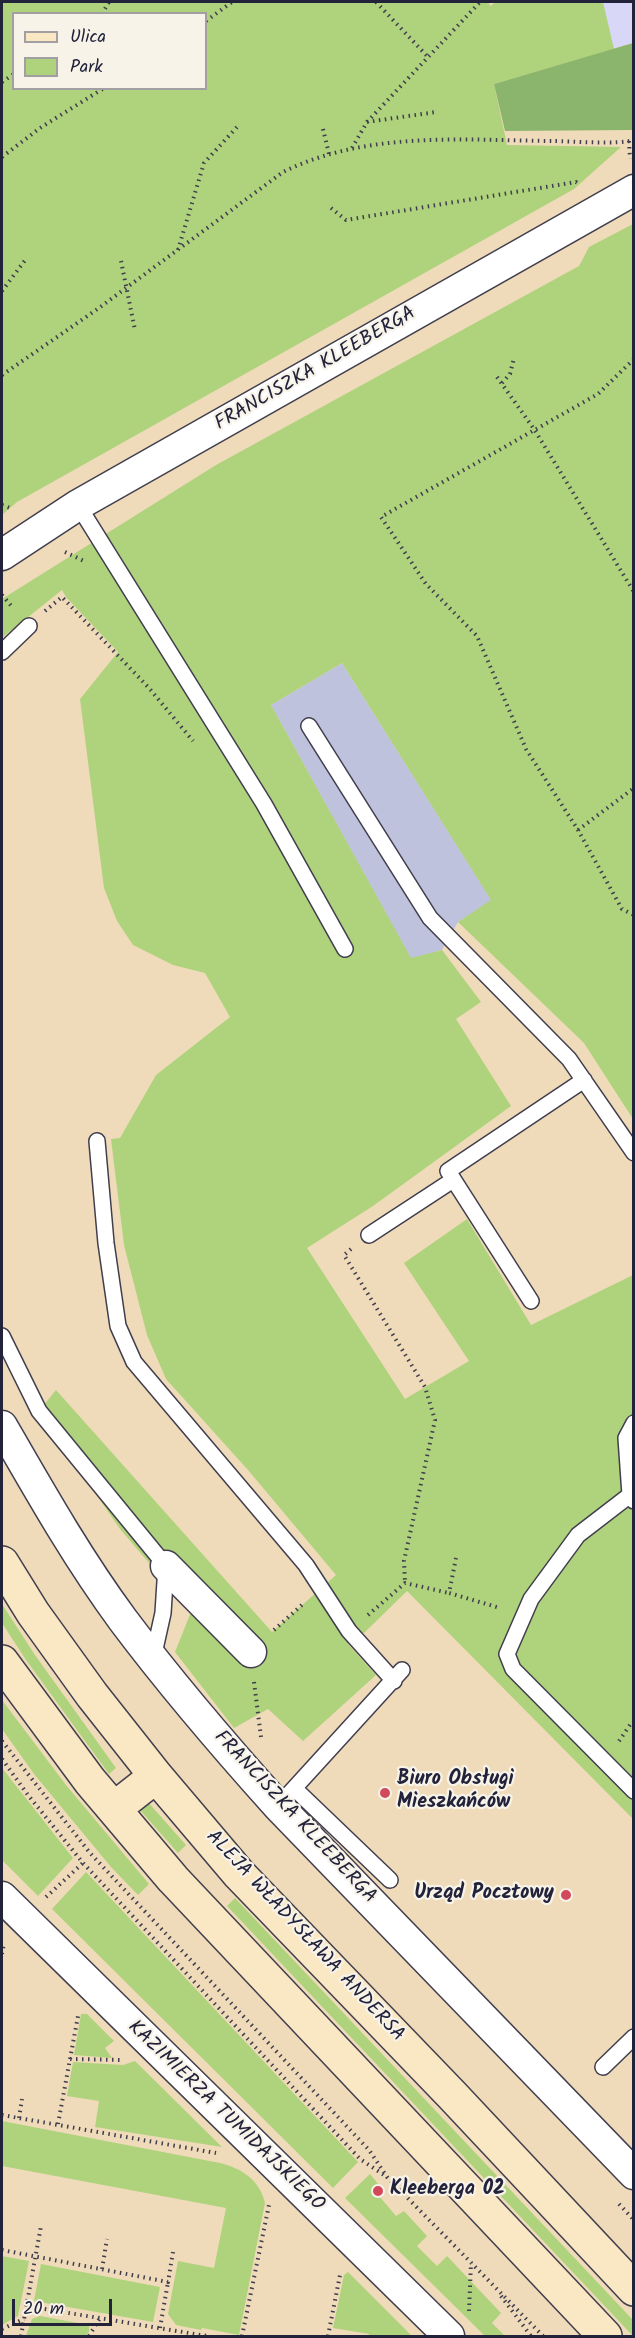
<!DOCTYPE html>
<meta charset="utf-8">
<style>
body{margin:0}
#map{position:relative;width:635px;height:2338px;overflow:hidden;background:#efdbb9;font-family:Kalam,sans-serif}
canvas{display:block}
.frame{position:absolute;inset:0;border:3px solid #22223b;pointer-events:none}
.legend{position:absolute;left:12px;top:12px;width:195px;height:78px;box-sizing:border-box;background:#f7f3e8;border:2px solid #a29fa3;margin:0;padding:8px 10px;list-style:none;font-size:18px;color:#22223b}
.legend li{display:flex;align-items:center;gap:12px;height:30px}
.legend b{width:30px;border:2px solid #a29fa3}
.scale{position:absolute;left:12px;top:2299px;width:100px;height:27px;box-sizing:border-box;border:3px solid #22223b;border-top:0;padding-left:8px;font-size:18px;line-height:21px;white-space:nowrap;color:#22223b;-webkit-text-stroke:4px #f7f3e8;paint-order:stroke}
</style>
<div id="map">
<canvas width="635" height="2338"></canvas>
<div class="frame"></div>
<ul class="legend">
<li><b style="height:8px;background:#fae7c3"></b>Ulica</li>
<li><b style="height:16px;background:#afd37c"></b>Park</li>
</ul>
<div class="scale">20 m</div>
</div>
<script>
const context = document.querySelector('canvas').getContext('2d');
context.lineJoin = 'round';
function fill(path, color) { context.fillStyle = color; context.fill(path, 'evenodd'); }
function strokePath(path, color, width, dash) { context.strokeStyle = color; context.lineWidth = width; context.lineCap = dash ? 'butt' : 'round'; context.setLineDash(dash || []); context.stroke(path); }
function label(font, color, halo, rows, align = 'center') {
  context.font = font + ' Kalam,sans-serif'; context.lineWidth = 4.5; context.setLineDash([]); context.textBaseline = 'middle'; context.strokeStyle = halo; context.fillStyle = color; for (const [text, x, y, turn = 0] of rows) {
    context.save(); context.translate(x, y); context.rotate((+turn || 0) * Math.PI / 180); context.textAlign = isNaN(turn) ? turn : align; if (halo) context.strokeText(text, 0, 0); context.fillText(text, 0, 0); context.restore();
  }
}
fill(new Path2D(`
 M508,2H633V43L528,73Z`), '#d8d7f8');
fill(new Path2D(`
 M342,663L492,901L458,922L442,950L411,959L271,705Z`), '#bfc2dd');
fill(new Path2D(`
 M2,2H489L490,6L496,2H603L614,49L494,84L507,145L621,147L574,189L17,502L2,515ZM14,14H206V88H14Z
 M633,224V1119L584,1043L458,922L491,900L342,663L271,705L411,958L442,950L481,1002L456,1019L511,1106L373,1206L307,1248L405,1399L469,1361L404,1263L467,1219L531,1325L633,1275V1819L407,1591L365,1632L348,1644L376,1675L303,1741L268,1709L234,1728L175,1652L191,1612L120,1529L39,1411L56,1390L272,1632L336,1575L248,1470L166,1379L147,1335L124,1245L111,1139L120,1138L156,1075L230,1017L205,973L173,965L133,945L117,921L104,888L80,699L118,652L66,597L62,590L2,638V599L216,465L579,266L589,247Z
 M2,1604L35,1655L116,1768L109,1774L26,1660L2,1623Z
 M2,1700L66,1785L149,1884L138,1895L111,1867L34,1774L2,1729Z
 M2,1768L73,1858L38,1896L2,1860Z
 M147,1801L186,1845L178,1853L139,1809Z
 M86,1872L358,2162L333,2188L52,1909Z
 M235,1898L633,2320V2336L227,1906Z
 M81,2014H87L114,2041L105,2048L112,2058L74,2055Z
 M135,2061L222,2147L95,2127L99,2101L67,2096L73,2062L123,2065Z
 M2,2121L220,2163C241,2168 260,2180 265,2203L239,2335L202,2328L201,2330L176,2325L168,2314L178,2261L214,2268L226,2208L2,2166Z
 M370,2174L379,2185L374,2190L396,2216L404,2211L427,2236L417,2246L437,2266L447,2256L501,2313L492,2323L505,2336H485L345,2198Z
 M2,2256L29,2261L18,2316L2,2325Z
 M41,2264L160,2287L153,2322L34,2301Z
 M348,2272L412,2336H369V2334L333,2328L344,2275Z
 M40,2316L89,2325V2332L85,2336H26L32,2319Z`), '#afd37c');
fill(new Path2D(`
 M633,43V130L505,131L494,84Z`), '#8bb56c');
const lane = new Path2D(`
 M78,505L264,804L345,949
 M2,652L29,626
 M309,726L430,918L569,1059L634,1153
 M97,1141L106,1243L118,1326L134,1362L306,1565L349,1631L394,1681
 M369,1235L453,1180
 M531,1301L448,1171L584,1080
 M2,1336L39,1411L166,1566L163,1613L153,1658
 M630,1495L626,1438L634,1423
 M634,1501L630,1495L578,1535L531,1599L507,1654L513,1669L634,1791
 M295,1789L390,1880
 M278,1806L402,1670
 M603,2067L634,2037`);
const street = new Path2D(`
 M2,555L78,505L634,190
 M2,1426C40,1492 78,1559 123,1620C171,1684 225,1747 278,1806L634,2174
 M166,1566L251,1652
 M2,1897L449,2336`);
const secondary = new Path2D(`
 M2,1563L33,1613L92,1695L156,1776L239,1874L452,2095L634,2289
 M2,1662L90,1781L173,1879L605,2336
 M114,1809L156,1776`);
strokePath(lane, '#413e4e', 18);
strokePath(street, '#413e4e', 33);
strokePath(secondary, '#413e4e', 36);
strokePath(new Path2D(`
 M376,2L428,57
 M102,14L109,2
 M206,21L232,2
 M2,82L14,74
 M367,122L480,2
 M323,129L329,154
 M629,141L630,159
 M352,148L367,122L436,112
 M2,157L40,128L104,88
 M331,208L346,220L576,182L580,185
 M178,250L204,163L237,127
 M121,261L135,330
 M2,291L26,259
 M634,359L598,394L381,517L426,584L477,636L526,749L578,830L622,909L634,915
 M2,375L99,308L283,172C367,131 461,140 552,141C571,141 618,145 634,140
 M497,377L534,429L634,592
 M502,383L510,374L514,358
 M2,505L13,509
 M65,552L84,561
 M2,595L13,608
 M45,611L62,597L149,688L193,741
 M578,830L634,788
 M351,1249L344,1255L425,1387L435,1420L404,1561L405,1583
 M456,1558L449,1593L500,1608
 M368,1615L405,1583L449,1593
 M274,1630L304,1603
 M254,1682L261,1737
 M2,1741L90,1853L369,2150L387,2177L543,2336
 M619,1741L632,1722
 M2,1759L28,1795L83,1863L360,2159L384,2175
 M46,1897L83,1863
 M2,1954L4,1943
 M70,2059L123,2060
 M2,2115L216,2153
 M19,2118L22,2099
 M58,2124L78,2016
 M619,2204L634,2220
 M2,2250L168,2282L173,2252
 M102,2269L107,2239
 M501,2296L531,2336
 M27,2306L207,2336
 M469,2311L471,2263
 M160,2328L168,2282
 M2,2329L24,2319
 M21,2336L41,2226
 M89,2336L100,2318
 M242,2336L269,2205
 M328,2336L340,2275`), '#413e4e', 4, [1.5, 4.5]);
strokePath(lane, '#fff', 15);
strokePath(street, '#fff', 30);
strokePath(secondary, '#fae7c3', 33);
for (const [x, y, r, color] of [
 [385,1793,6,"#d1495b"],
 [566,1895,6,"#d1495b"],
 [378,2191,6,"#d1495b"]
]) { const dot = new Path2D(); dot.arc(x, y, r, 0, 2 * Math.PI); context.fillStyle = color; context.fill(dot); strokePath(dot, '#f7f3e8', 2); }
label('20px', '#22223b', '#f7f3e8', [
 ["FRANCISZKA KLEEBERGA",316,370,-30],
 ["FRANCISZKA KLEEBERGA",294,1818,47],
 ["ALEJA WŁADYSŁAWA ANDERSA",304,1937,47],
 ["KAZIMIERZA TUMIDAJSKIEGO",225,2117,44]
]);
label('bold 20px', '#22223b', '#f7f3e8', [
 ["Biuro Obsługi",397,1781],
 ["Mieszkańców",397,1804],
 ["Urząd Pocztowy",554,1895,"right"],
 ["Kleeberga 02",390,2191]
], 'left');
</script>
